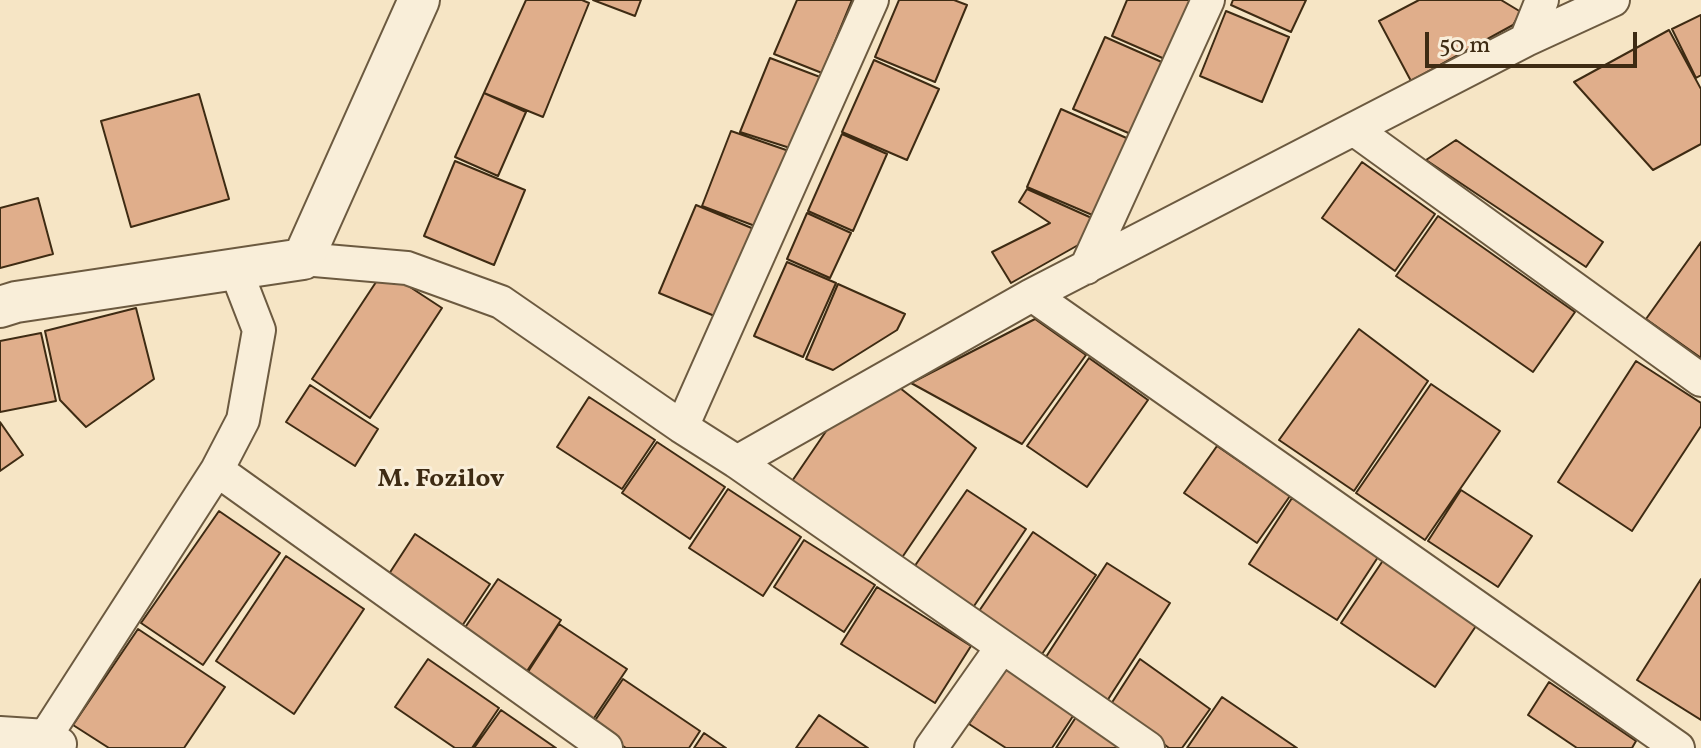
<!DOCTYPE html>
<style>
body{margin:0}
#map{position:relative;width:1701px;height:748px;overflow:hidden;background:#f6e5c5;font-family:Vollkorn,serif}
canvas{display:block}
.scale{position:absolute;left:1425px;top:32px;width:212px;height:36px;box-sizing:border-box;border:4px solid #3e2b13;border-top:0;padding-left:10px;font-size:24px;line-height:28px;white-space:nowrap;color:#3e2b13;-webkit-text-stroke:6px #f9eed9;paint-order:stroke}
</style>
<div id="map">
<canvas width="1701" height="748"></canvas>
<div class="scale">50 m</div>
</div>
<script>
const context = document.querySelector('canvas').getContext('2d');
context.lineJoin = 'round';
function fill(path, color) { context.fillStyle = color; context.fill(path, 'evenodd'); }
function strokePath(path, color, width, dash) { context.strokeStyle = color; context.lineWidth = width; context.lineCap = dash ? 'butt' : 'round'; context.setLineDash(dash || []); context.stroke(path); }
function label(font, color, halo, rows, align = 'center') {
  context.font = font + ' Vollkorn,serif'; context.lineWidth = 6; context.setLineDash([]); context.textBaseline = 'middle'; context.strokeStyle = halo; context.fillStyle = color; for (const [text, x, y, turn = 0] of rows) {
    context.save(); context.translate(x, y); context.rotate((+turn || 0) * Math.PI / 180); context.textAlign = isNaN(turn) ? turn : align; if (halo) context.strokeText(text, 0, 0); context.fillText(text, 0, 0); context.restore();
  }
}
const building = new Path2D(`
 M526,0H582L589,3L543,117L484,93Z
 M593,0H641L635,16Z
 M797,0H852L822,73L774,54Z
 M899,0H954L967,5L935,82L875,57Z
 M1127,0H1192L1167,60L1112,36Z
 M1233,0H1306L1291,32L1231,5Z
 M1419,0H1501L1521,12L1513,25L1411,81L1379,21Z
 M1226,11L1289,37L1262,102L1200,76Z
 M1701,15V75L1696,78L1672,29Z
 M1669,30L1701,89V144L1653,170L1574,82Z
 M1105,37L1164,63L1133,135L1073,109Z
 M770,58L820,77L790,148L740,132Z
 M874,60L939,89L907,160L842,132Z
 M484,93L526,112L498,176L455,157Z
 M199,94L229,199L131,227L101,121Z
 M1061,109L1131,140L1097,217L1027,187Z
 M731,131L789,151L755,226L702,206Z
 M842,134L887,154L853,231L808,211Z
 M1456,140L1603,242L1586,267L1426,160Z
 M455,161L525,190L494,265L424,236Z
 M1362,162L1435,214L1395,271L1322,218Z
 M1027,189L1094,219L1080,244L1011,283L992,252L1050,223L1019,202Z
 M38,198L53,254L0,268V208Z
 M696,205L754,229L717,317L659,293Z
 M807,213L851,233L830,278L787,259Z
 M1438,216L1575,312L1533,372L1396,276Z
 M1701,242V358L1646,319Z
 M787,262L836,283L803,357L754,336Z
 M384,270L442,308L370,418L312,379Z
 M838,284L905,314L897,330L833,370L806,359Z
 M136,308L154,379L86,427L60,400L45,331Z
 M1035,319L1086,355L1022,444L911,383Z
 M1359,329L1428,381L1354,491L1279,440Z
 M41,333L56,401L0,412V341Z
 M1089,358L1148,400L1087,487L1027,446Z
 M1636,361L1701,403V426L1632,531L1558,482Z
 M1431,384L1500,431L1425,540L1356,493Z
 M310,385L378,429L355,466L286,422Z
 M900,388L976,448L899,562L788,487L833,421Z
 M589,397L655,440L622,489L557,447Z
 M0,422L23,455L0,471Z
 M657,442L725,487L690,539L622,493Z
 M1217,446L1290,496L1257,543L1184,493Z
 M728,489L801,537L763,596L689,548Z
 M967,490L1026,529L972,609L912,570Z
 M1461,490L1532,536L1498,587L1428,541Z
 M1292,498L1380,554L1337,620L1249,564Z
 M219,511L280,553L203,665L141,623Z
 M1033,532L1096,575L1040,657L977,614Z
 M415,534L490,584L460,629L385,580Z
 M804,540L875,585L844,632L774,587Z
 M286,556L364,609L294,714L216,661Z
 M1384,559L1478,623L1435,687L1341,623Z
 M1107,563L1170,603L1107,701L1044,660Z
 M498,579L561,620L523,677L462,632Z
 M1701,579V720L1637,680Z
 M877,587L971,646L935,703L841,644Z
 M559,624L627,669L590,724L524,678Z
 M138,629L225,687L184,748H109L73,725Z
 M428,659L499,708L472,748H455L395,707Z
 M1140,659L1210,709L1182,748H1169L1111,704Z
 M1006,668L1075,713L1052,748H1006L969,724Z
 M623,679L700,731L689,748H626L592,725Z
 M1549,682L1636,741L1632,748H1577L1528,715Z
 M1222,697L1297,748H1187Z
 M501,710L556,748H474Z
 M1078,714L1131,748H1056Z
 M819,715L868,748H796Z
 M704,733L726,748H694Z`);
fill(building, '#e0ae8b');
strokePath(building, '#3e2b13', 2);
const minor = new Path2D(`
 M1526,40L1542,0
 M1355,130L1701,380
 M303,259L407,268L501,302L682,427L737,462L1148,748
 M1086,268L1208,0
 M1032,295L1678,748
 M682,427L872,0
 M737,462L1032,295L1526,40L1613,0
 M217,470L606,748
 M0,733L47,736L60,744
 M38,748L217,470L243,420L259,330L235,268
 M931,748L1002,647`);
const tertiary = new Path2D(`
 M0,307L16,302L303,259L419,0`);
strokePath(minor, '#6c5a40', 36);
strokePath(tertiary, '#6c5a40', 44);
strokePath(minor, '#f9eed9', 32);
strokePath(tertiary, '#f9eed9', 40);
label('bold 26px', '#3e2b13', '#f9eed9', [
 ["M. Fozilov",441,481]
]);
</script>
